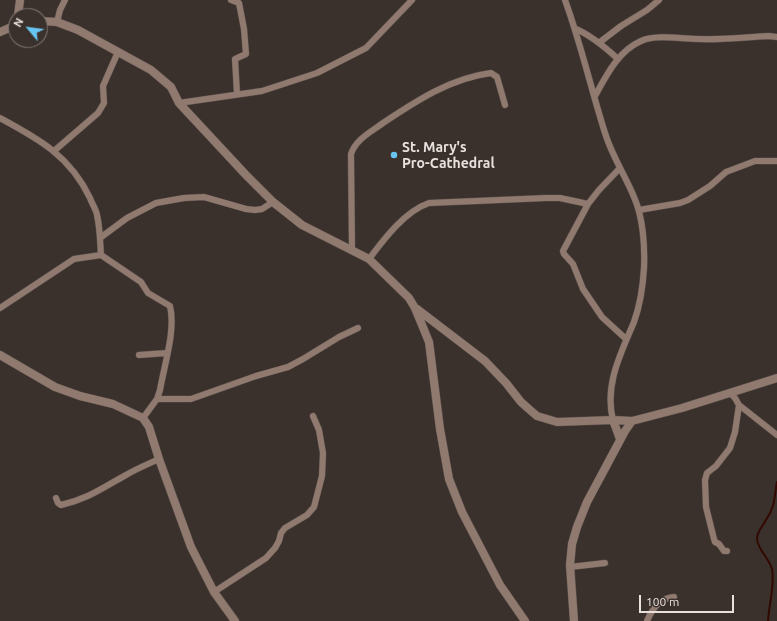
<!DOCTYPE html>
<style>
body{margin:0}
#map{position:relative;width:777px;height:621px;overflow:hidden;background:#3b312c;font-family:Ubuntu,sans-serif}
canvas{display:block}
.north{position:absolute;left:8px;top:8px;width:40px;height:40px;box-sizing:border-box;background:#3b312c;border:1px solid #807773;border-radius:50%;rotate:299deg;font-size:11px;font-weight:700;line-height:16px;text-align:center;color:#e8e1de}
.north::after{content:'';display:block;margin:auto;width:14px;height:18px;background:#68c4f0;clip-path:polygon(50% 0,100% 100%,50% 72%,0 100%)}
.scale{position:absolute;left:639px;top:595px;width:95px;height:18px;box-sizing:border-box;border:2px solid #e8e1de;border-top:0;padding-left:5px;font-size:12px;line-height:14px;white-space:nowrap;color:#e8e1de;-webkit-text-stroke:3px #3b312c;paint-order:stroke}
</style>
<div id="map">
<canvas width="777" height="621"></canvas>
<div class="north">N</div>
<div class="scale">100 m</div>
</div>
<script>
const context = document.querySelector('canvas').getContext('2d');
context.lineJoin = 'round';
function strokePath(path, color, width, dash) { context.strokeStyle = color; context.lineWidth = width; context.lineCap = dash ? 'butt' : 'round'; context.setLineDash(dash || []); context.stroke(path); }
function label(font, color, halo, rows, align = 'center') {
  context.font = font + ' Ubuntu,sans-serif'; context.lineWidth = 3; context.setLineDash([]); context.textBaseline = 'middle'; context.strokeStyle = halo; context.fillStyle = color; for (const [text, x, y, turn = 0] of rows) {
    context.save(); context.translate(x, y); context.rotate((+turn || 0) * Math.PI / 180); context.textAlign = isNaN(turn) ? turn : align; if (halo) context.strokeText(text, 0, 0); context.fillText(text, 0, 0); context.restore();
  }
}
strokePath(new Path2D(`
 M768,621C769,604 775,585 772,569C769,558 758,550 757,539C757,531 763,526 766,520C776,505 774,497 777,482`), '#320900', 2);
const minor = new Path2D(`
 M231,0L239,3L244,29L246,54L235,59L237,94
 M565,0C581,44 591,89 605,133C612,156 625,175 634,197C643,217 645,246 644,268C643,286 640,305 634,322C621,353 604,385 613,420
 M57,22L60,10L65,0
 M576,29C592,36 605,47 618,59
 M600,42L621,26L647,10L659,0
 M595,96C606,76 618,51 641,41C656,34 682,39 699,39C722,40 746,37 769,36L777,37
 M179,103L262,91L317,73L366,48L412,0
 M0,118C39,139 70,156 90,198C92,204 96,209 97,215C100,228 100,241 101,255
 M54,151L98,113L104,103L103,86L118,52
 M620,168L599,190L588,204L563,251L564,254L573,264L583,289L602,317L626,339
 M639,210L680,203L688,200L710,186L726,172L755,161H777
 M100,238L127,218L156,203L184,198L204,197L246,209L255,210L262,209L273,202
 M352,250L351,154C356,139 371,132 383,123C416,101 451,78 491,73L497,77L505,105
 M369,259C384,239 405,211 429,203L546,198H560L588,204
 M0,308L74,259L101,255L141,282L148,293L170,306C176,330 164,366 160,390L157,399L143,418
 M139,355L167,353
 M157,399H191L256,376L288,367L303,359L339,337L358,328
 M739,405L777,435
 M56,498L58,503L61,505C88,499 102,488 126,475C136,469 148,464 159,459
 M727,551H724L719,544L715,542L714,539L706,507L705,480L707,473L716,466L730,448L735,432L739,405L735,398L730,393
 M570,567L605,563
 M214,592L266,558L275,548L279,541L281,533L285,528L307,515L314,507L322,476L323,453L319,430L313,416
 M647,621C652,609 660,598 674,597`);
const tertiary = new Path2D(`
 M18,16L20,0
 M40,21L57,22L78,30L151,70L171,87L179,103L246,175L273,202L302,225L369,259L409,298L415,308L429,342L440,429L449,479L462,512L500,585L525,621
 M0,32L16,25
 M417,309L485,361L506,383L521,402L530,410L537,416L557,422L613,420L632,421L682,408L777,378
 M0,355L55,387L80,396L113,404L143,418L149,427L159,459L191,547L214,592L235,621
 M613,420L620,439
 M574,621L570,565L572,544L577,527L587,502L625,431L632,421`);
strokePath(minor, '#574d48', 7);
strokePath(tertiary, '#574d48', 9);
strokePath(minor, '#90796f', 6);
strokePath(tertiary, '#90796f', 8);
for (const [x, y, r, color] of [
 [394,155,4,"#68c4f0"]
]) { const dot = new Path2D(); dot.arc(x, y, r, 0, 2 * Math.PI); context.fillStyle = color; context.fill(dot); strokePath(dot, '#3b312c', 1.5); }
label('bold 14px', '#e8e1de', '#3b312c', [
 ["St. Mary's",402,147],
 ["Pro-Cathedral",402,163]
], 'left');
</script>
